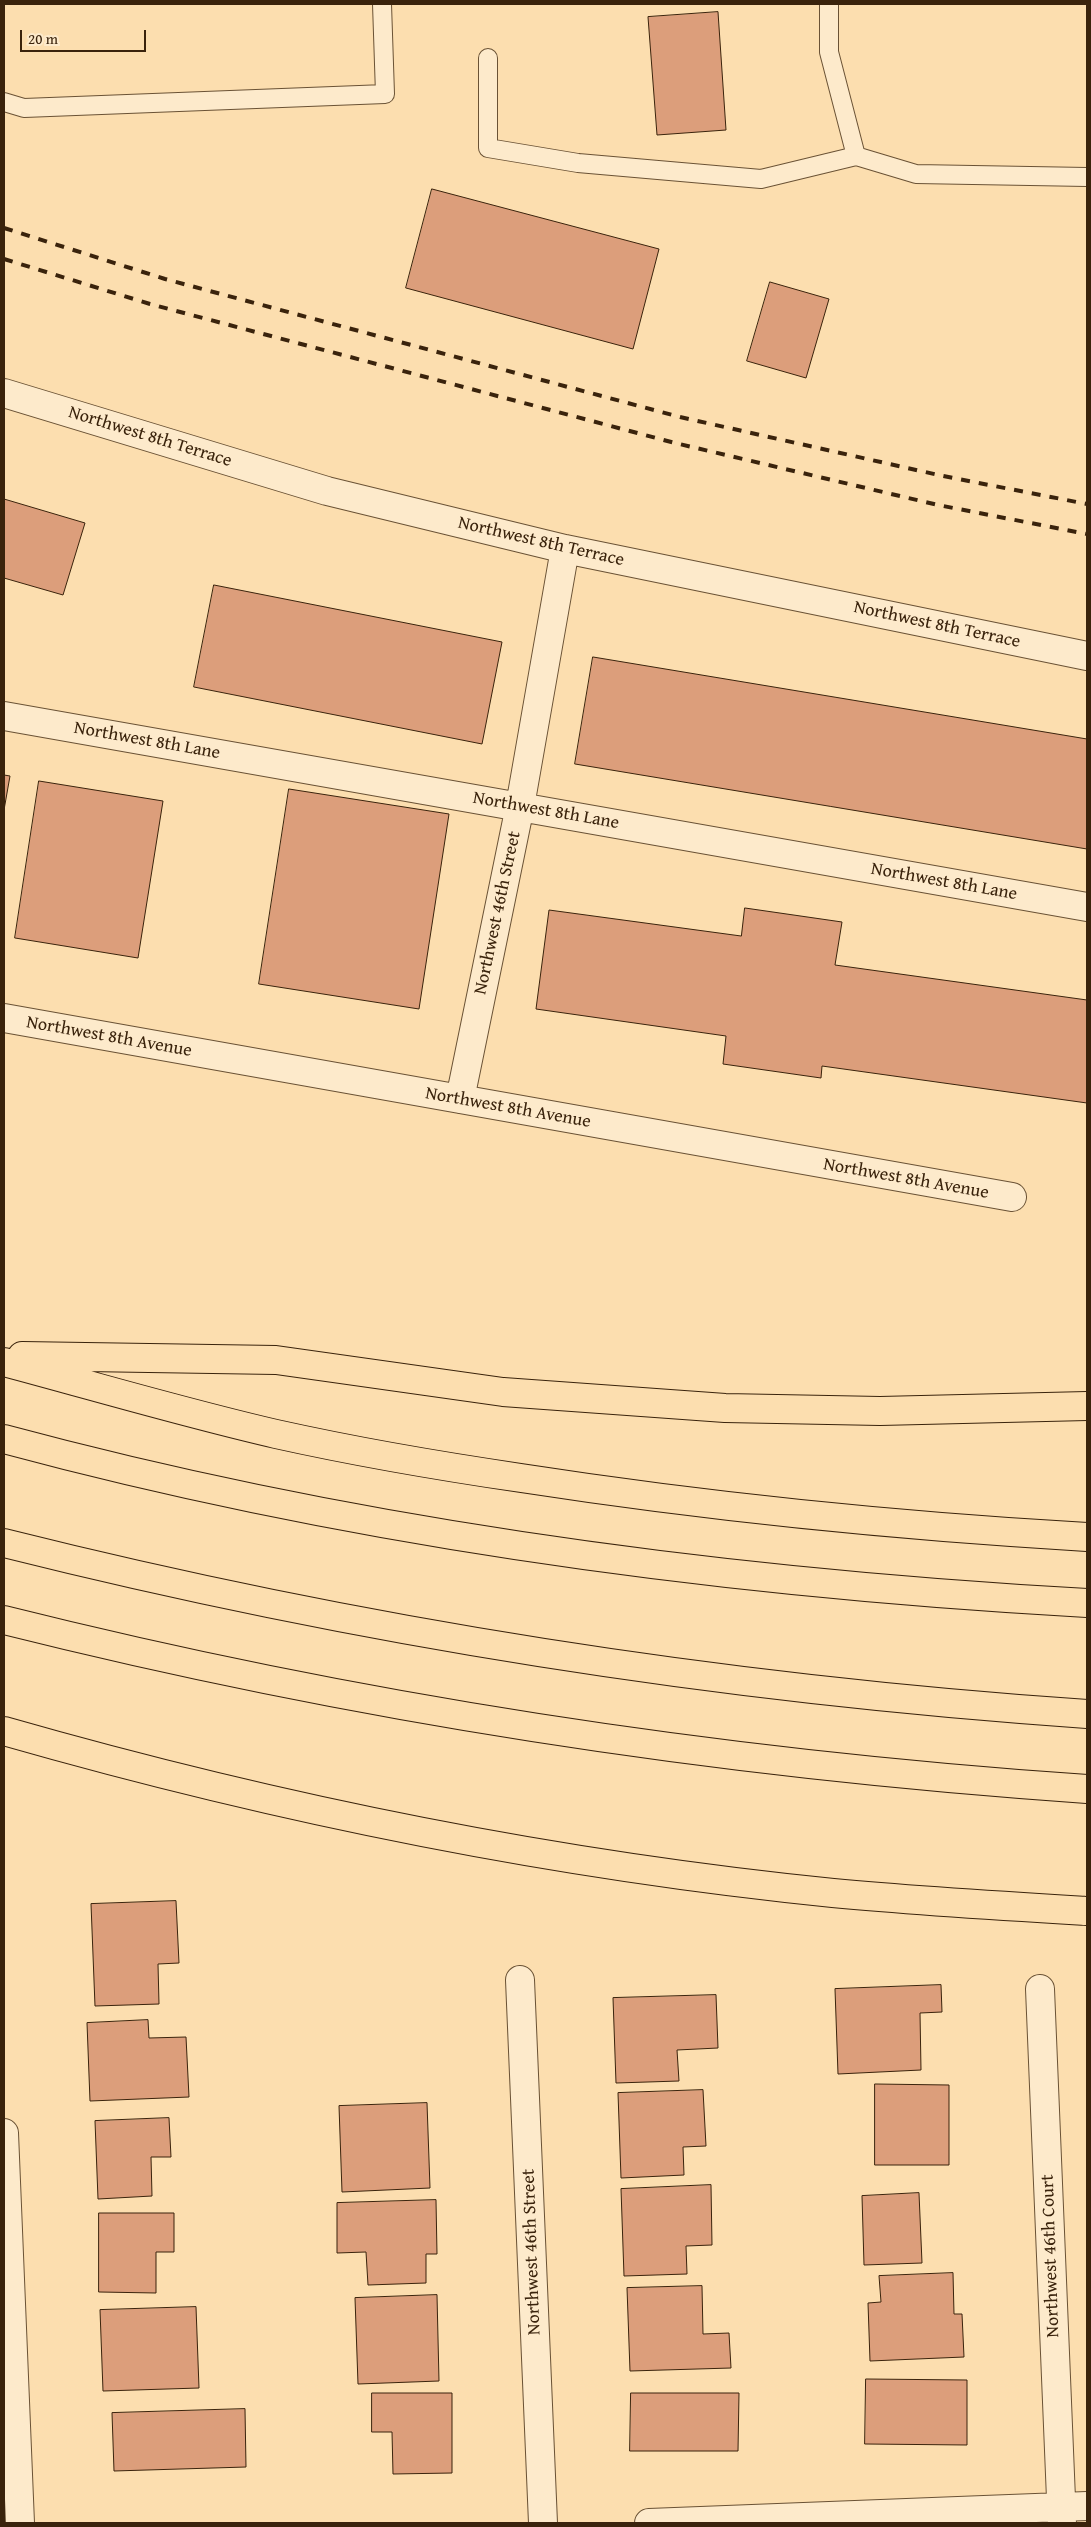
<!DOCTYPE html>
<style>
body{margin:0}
#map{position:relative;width:1091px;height:2527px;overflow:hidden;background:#fcdeaf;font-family:"Gentium Book Plus",serif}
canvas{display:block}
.frame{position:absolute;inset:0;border:5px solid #3a230c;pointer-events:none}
.scale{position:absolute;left:20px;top:30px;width:126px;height:22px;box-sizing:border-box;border:2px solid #3a230c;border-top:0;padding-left:6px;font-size:15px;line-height:18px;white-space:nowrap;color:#3a230c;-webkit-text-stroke:4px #fdeacb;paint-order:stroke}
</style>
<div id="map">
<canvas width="1091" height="2527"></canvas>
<div class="frame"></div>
<div class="scale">20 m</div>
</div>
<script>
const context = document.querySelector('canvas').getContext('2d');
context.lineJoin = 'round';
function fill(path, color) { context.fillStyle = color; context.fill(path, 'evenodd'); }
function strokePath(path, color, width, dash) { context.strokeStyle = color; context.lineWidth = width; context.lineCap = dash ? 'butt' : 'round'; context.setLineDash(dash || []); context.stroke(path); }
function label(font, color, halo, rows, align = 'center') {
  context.font = font + ' "Gentium Book Plus",serif'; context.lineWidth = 5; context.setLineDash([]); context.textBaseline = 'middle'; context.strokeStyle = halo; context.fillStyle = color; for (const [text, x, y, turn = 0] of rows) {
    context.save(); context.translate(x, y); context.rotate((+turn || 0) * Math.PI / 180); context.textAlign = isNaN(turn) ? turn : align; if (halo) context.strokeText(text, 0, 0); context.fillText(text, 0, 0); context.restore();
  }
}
const building = new Path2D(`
 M718,12L726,130L657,135L648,17Z
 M432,189L659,249L633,349L406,288Z
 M770,282L829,299L806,378L747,361Z
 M4,499L85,523L63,595L4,578Z
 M214,585L502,642L482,744L194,687Z
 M593,657L1087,739V849L575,764Z
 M4,775L10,776L4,810Z
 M39,781L163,801L138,958L15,938Z
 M289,789L449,814L419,1009L259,984Z
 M745,908L842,922L835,965L1087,1000V1103L822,1066L821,1078L723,1064L726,1036L536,1009L549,910L741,936Z
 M176,1901L179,1963L158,1964L159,2004L95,2006L91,1904Z
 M941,1985L942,2012L920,2013L921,2070L838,2074L835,1989Z
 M716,1995L718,2048L677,2050L679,2081L616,2083L613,1998Z
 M148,2020L149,2038L186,2037L189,2097L90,2101L87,2023Z
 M875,2084L949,2085V2165H875Z
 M703,2090L706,2146L683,2147L684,2175L621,2178L618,2093Z
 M427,2103L430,2188L342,2192L339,2106Z
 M169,2118L171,2157H151L152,2196L98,2199L95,2121Z
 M711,2185L712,2245L686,2246L687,2274L624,2276L621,2189Z
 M919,2193L922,2263L864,2265L862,2196Z
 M436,2200L437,2254H426V2283L368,2285L366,2252L337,2253V2203Z
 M99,2213H174V2252H156V2293L99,2292Z
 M953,2273L954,2314H962L964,2357L870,2361L868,2303L881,2302L879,2276Z
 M702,2286L703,2334L729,2333L731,2368L630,2371L627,2288Z
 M437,2295L439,2381L358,2384L355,2298Z
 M196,2307L199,2388L103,2391L100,2310Z
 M866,2379L967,2380V2445L865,2444Z
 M372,2393H452V2473L393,2474L392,2432H372Z
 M631,2393H739L738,2451H630Z
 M245,2409L246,2467L114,2471L112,2413Z`);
fill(building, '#dc9e7b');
strokePath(building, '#3a230c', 1);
const lane = new Path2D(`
 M829,4V52L856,156L916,174L1087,177
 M488,58V148L578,163L761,179L856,156
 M4,102L24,108L385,94L382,4`);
const street = new Path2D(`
 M4,393L327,491L565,549L1087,656
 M4,716L1087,907
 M4,1018L1012,1197
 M460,1099L520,806L565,549
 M520,1980L543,2523
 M1040,1989L1062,2523
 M4,2133L20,2523
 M649,2523L1087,2506`);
const highway = new Path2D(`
 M22,1356L276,1360L503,1392L725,1408L880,1411L1087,1406
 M4,1362C94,1386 185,1413 276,1434C357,1452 439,1466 521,1478C709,1507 898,1526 1087,1537
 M4,1439C353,1533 726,1583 1087,1603
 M4,1543C359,1632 722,1689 1087,1714
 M4,1620C359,1709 722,1764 1087,1789
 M4,1731C273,1808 555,1865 833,1893C918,1901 1003,1906 1087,1911`);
strokePath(lane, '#6a5235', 20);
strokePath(street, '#6a5235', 30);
strokePath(highway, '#3a230c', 30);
strokePath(lane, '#fdeacb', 18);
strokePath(street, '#fdeacb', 28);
strokePath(highway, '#fcdeaf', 28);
strokePath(new Path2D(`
 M4,228L165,279L680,417L943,476L1087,504
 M4,259L150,304L675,443L938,505L1087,534`), '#3a230c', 4, [9, 9]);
label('18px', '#3a230c', '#fdeacb', [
 ["Northwest 8th Terrace",150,437,17],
 ["Northwest 8th Terrace",541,542,13],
 ["Northwest 8th Terrace",937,625,12],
 ["Northwest 8th Lane",147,741,10],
 ["Northwest 8th Lane",546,811,10],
 ["Northwest 8th Lane",944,882,10],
 ["Northwest 46th Street",498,913,-78],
 ["Northwest 8th Avenue",109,1037,10],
 ["Northwest 8th Avenue",508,1108,10],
 ["Northwest 8th Avenue",906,1179,10],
 ["Northwest 46th Street",532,2252,-92],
 ["Northwest 46th Court",1051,2256,-92]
]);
</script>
